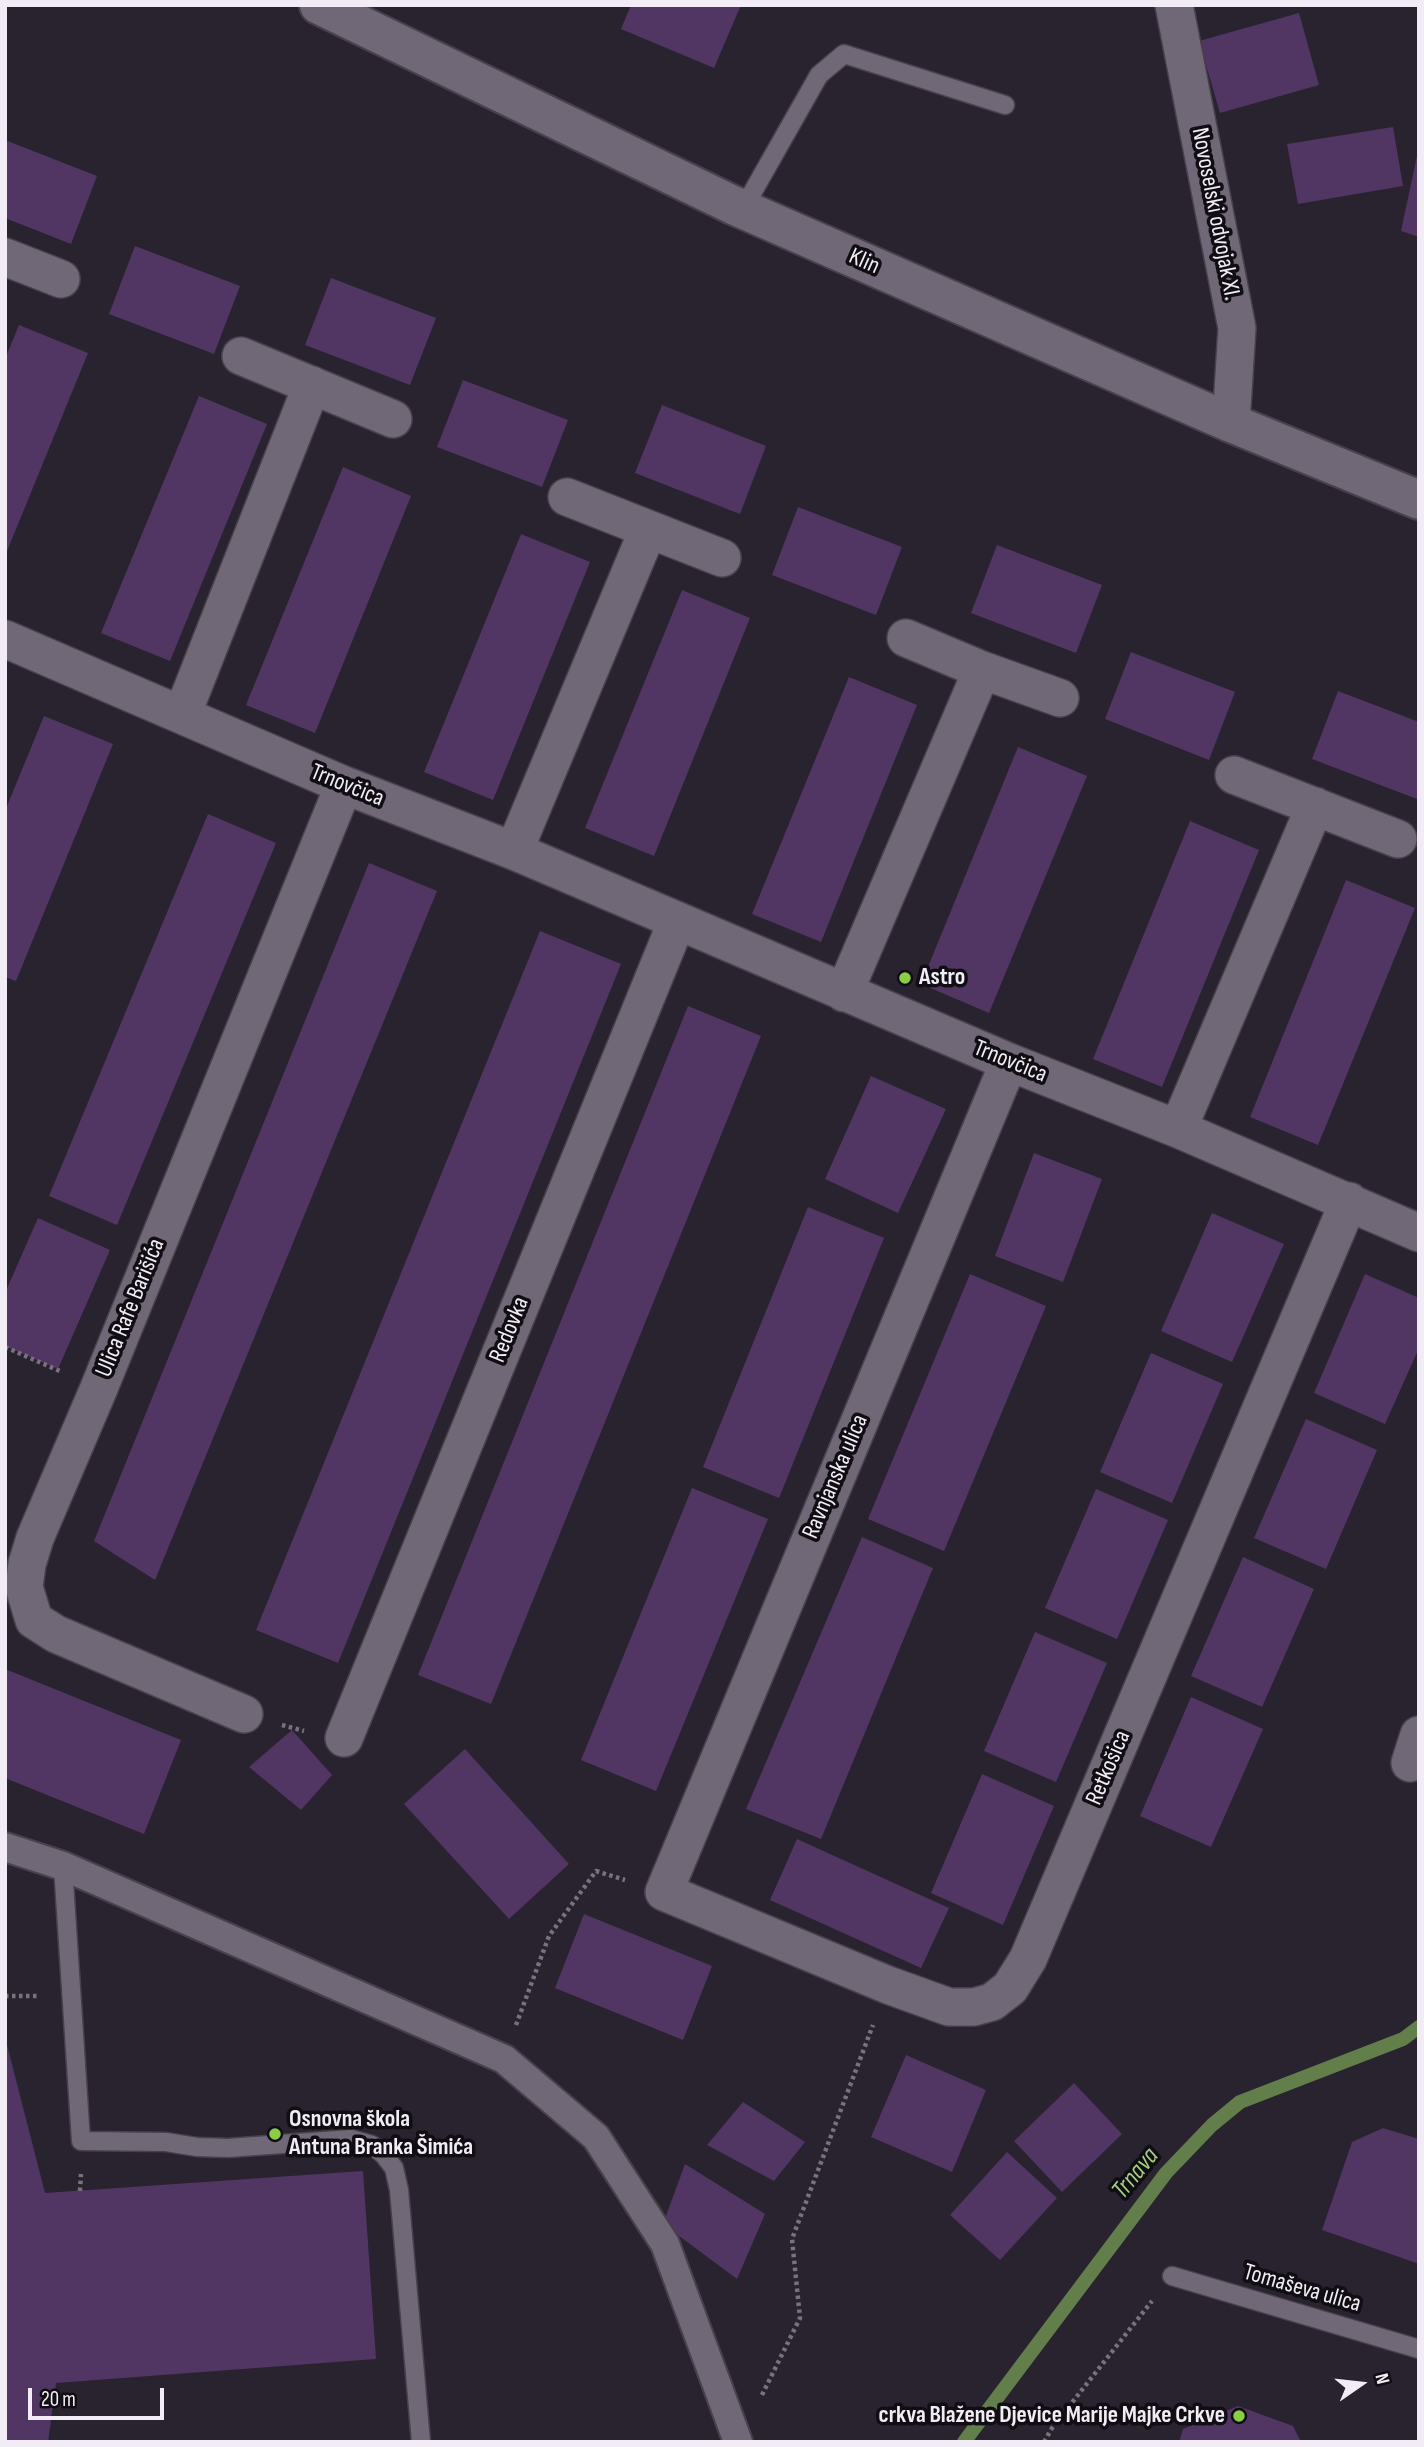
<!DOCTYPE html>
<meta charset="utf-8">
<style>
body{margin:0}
#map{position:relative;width:1424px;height:2447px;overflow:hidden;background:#29222f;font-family:"Sofia Sans Condensed",sans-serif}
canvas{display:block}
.frame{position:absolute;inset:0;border:7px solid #f1ecf5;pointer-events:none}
.north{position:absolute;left:1326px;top:2349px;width:70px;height:70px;-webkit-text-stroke:5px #100d13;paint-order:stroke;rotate:76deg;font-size:19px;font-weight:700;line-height:28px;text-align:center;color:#f1ecf5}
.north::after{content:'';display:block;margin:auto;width:24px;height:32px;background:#f1ecf5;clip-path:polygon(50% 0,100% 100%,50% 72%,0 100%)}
.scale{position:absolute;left:28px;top:2388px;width:136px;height:32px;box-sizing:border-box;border:4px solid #f1ecf5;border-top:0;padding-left:9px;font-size:21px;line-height:24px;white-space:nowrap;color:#f1ecf5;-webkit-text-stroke:5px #100d13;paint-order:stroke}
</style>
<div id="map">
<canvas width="1424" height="2447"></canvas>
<div class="frame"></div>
<div class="north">N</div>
<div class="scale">20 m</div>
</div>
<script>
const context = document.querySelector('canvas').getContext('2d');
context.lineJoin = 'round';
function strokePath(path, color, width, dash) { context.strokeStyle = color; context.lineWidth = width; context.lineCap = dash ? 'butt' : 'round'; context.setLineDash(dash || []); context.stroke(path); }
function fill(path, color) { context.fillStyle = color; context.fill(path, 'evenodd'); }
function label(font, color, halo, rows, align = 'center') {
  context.font = font + ' "Sofia Sans Condensed",sans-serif'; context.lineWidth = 7; context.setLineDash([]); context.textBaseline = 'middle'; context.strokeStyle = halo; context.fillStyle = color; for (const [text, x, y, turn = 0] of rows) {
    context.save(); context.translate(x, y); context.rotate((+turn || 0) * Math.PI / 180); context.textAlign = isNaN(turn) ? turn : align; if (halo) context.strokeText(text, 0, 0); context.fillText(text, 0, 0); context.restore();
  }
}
strokePath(new Path2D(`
 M964,2442L1166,2173L1212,2125L1240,2102L1403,2039L1419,2027`), '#627f4b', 14);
fill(new Path2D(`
 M631,5H741L714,68L621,29Z
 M1299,13L1319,85L1220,113L1199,41Z
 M1393,127L1403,186L1298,204L1287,144Z
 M5,140L97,176L71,244L5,218Z
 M1418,151H1419V237L1401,231Z
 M135,246L240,286L214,354L109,314Z
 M331,278L436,318L410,385L305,345Z
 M19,325L88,353L5,556V359Z
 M463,380L568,420L542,487L437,447Z
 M199,396L267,424L170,661L101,633Z
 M662,405L766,446L740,514L635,473Z
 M343,467L411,496L315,733L246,705Z
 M798,507L902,547L876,615L772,575Z
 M521,534L590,562L493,800L424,772Z
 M997,545L1102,585L1076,653L971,613Z
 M682,590L750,618L654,856L585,828Z
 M1131,652L1235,692L1209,760L1105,719Z
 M849,677L917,705L821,942L752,914Z
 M1338,691L1419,722L1417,799L1312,759Z
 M44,716L113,744L16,981L5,977V811Z
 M1018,747L1087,776L989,1013L921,984Z
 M208,814L276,843L117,1225L49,1196Z
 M1190,821L1259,850L1162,1087L1093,1059Z
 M369,863L437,891L155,1580L94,1541Z
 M1346,880L1415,908L1318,1145L1250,1117Z
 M540,931L621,964L338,1663L256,1630Z
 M688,1006L761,1036L491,1704L418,1675Z
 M871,1076L946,1109L898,1213L825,1179Z
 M1034,1153L1102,1179L1063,1282L995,1256Z
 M808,1207L884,1238L779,1498L703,1467Z
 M1212,1213L1284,1244L1232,1362L1161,1331Z
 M38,1218L110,1250L58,1369L5,1346V1293Z
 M970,1274L1046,1306L944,1551L868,1519Z
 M1365,1274L1419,1298V1348L1385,1424L1314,1393Z
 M1151,1353L1223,1384L1172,1503L1100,1472Z
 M1306,1419L1377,1450L1326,1569L1254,1538Z
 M692,1488L768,1519L656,1791L581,1760Z
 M1096,1489L1168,1520L1117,1639L1045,1608Z
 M862,1537L933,1568L821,1839L746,1809Z
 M1243,1557L1314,1589L1262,1707L1191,1676Z
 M1035,1632L1107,1663L1056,1782L984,1751Z
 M5,1669L181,1740L144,1834L5,1778Z
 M1191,1697L1263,1729L1211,1847L1140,1816Z
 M292,1730L332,1775L301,1810L249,1767Z
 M465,1749L569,1864L509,1919L404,1804Z
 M982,1774L1054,1806L1003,1925L931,1893Z
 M797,1839L949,1908L921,1968L770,1900Z
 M584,1914L712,1966L683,2040L555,1988Z
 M6,2041L45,2193L363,2171L376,2359L56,2383L48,2442H5Z
 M906,2055L986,2090L952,2172L871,2137Z
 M1074,2083L1122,2134L1062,2192L1014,2141Z
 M743,2102L805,2142L774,2181L707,2145Z
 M1383,2128L1419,2139V2264L1322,2230L1352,2142Z
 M1007,2152L1057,2198L1000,2260L950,2215Z
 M685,2164L765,2214L737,2279L663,2224Z
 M1238,2406L1293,2426L1301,2442H1179L1183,2429Z`), '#513664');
const service = new Path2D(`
 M743,209L819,75L844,54L1005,105
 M63,1866L81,2141L166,2142L197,2147L228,2148L351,2139L372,2145L384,2155L394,2168L399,2190L421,2442
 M1172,2276L1419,2349`);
const pedestrian = new Path2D(`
 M5,1847L63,1866L504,2059L596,2137L665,2244L738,2442`);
const minor = new Path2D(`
 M1174,5L1237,328L1231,423
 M5,257L61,279
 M241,356L393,419
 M567,497L722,558
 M906,638L982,670L1060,698
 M5,639L344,785L514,851L1009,1062L1178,1129L1419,1233
 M182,715L312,385
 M1234,775L1398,839
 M514,851L648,530
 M844,993L982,670
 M1009,1062L664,1892L888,1985L949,2007H974L992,2002L1010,1988L1028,1959L1349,1201
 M1178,1129L1315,806
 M244,1714L56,1634L34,1620L24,1587L27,1564L35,1538L99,1388L344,785
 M344,1738L677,921
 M1410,1763L1419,1735`);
const tertiary = new Path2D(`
 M319,5L733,205L1231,423L1419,500`);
strokePath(service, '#48414c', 21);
strokePath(pedestrian, '#48414c', 32);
strokePath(minor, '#48414c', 40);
strokePath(tertiary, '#48414c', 42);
strokePath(new Path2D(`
 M5,1347L62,1372
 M282,1725L304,1731
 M5,1996H39
 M516,2025L549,1936L596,1871L625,1880
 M80,2191L81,2174
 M762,2395L800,2318L792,2239L873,2025
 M1044,2442L1052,2428L1152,2301`), '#78727d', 4.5, [3.5, 3.5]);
strokePath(service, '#706877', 18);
strokePath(pedestrian, '#706877', 28);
strokePath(minor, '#706877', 37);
strokePath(tertiary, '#706877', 38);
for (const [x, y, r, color] of [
 [905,978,7,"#8bce46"],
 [275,2134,7,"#8bce46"],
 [1239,2416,7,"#8bce46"]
]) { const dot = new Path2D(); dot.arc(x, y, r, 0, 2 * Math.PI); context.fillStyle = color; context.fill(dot); strokePath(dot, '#100d13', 2.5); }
label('24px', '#f1ecf5', '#100d13', [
 ["Novoselski odvojak XI.",1215,214,79],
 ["Klin",864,262,24],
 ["Trnovčica",347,786,22],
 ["Trnovčica",1010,1062,22],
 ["Ulica Rafe Barišića",131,1308,-68],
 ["Redovka",510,1330,-68],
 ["Ravnjanska ulica",836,1477,-67],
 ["Retkošica",1109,1768,-67],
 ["Tomaševa ulica",1302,2289,16]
]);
label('bold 24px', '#f1ecf5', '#100d13', [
 ["Astro",919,978],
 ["Osnovna škola",289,2120],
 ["Antuna Branka Šimića",289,2148],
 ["crkva Blažene Djevice Marije Majke Crkve",1225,2416,"right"]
], 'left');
label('italic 26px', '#a4ce81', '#100d13', [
 ["Trnava",1136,2174,-51]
]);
</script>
